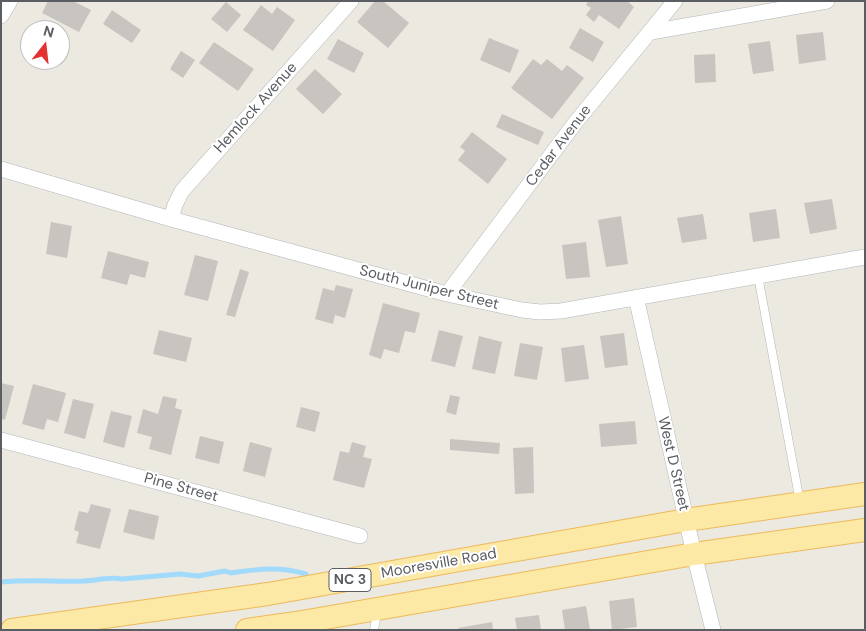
<!DOCTYPE html>
<style>
body{margin:0}
#map{position:relative;width:866px;height:631px;overflow:hidden;background:#ece9e1;font-family:"DM Sans",sans-serif}
canvas{display:block}
.frame{position:absolute;inset:0;border:2px solid #5a5e62;pointer-events:none}
.north{position:absolute;left:20px;top:20px;width:50px;height:50px;box-sizing:border-box;background:#fff;border:1px solid #bdbfc0;border-radius:50%;rotate:16deg;font-size:14px;font-weight:700;line-height:20px;text-align:center;color:#5a5e62}
.north::after{content:'';display:block;margin:auto;width:18px;height:22px;background:#e33330;clip-path:polygon(50% 0,100% 100%,50% 72%,0 100%)}
</style>
<div id="map">
<canvas width="866" height="631"></canvas>
<div class="frame"></div>
<div class="north">N</div>
</div>
<script>
const context = document.querySelector('canvas').getContext('2d');
context.lineJoin = 'round';
function strokePath(path, color, width, dash) { context.strokeStyle = color; context.lineWidth = width; context.lineCap = dash ? 'butt' : 'round'; context.setLineDash(dash || []); context.stroke(path); }
function fill(path, color) { context.fillStyle = color; context.fill(path, 'evenodd'); }
function label(font, color, halo, rows, align = 'center') {
  context.font = font + ' "DM Sans",sans-serif'; context.lineWidth = 4; context.setLineDash([]); context.textBaseline = 'middle'; context.strokeStyle = halo; context.fillStyle = color; for (const [text, x, y, turn = 0] of rows) {
    context.save(); context.translate(x, y); context.rotate((+turn || 0) * Math.PI / 180); context.textAlign = isNaN(turn) ? turn : align; if (halo) context.strokeText(text, 0, 0); context.fillText(text, 0, 0); context.restore();
  }
}
strokePath(new Path2D(`
 M1,582C29,579 55,582 83,581C96,581 109,576 122,579L180,574L198,576L225,571L231,573C258,569 280,566 306,574`), '#a2dafc', 5);
fill(new Path2D(`
 M48,1H73L91,10L79,32L42,13Z
 M375,1H383L409,23L388,48L357,22Z
 M588,1H627L634,7L619,29L599,15L594,22L586,15L591,8L586,5Z
 M226,2L241,15L227,32L211,19Z
 M261,5L272,14L277,7L295,20L273,51L243,30Z
 M112,10L141,30L132,43L103,24Z
 M580,28L604,42L593,62L569,48Z
 M823,32L826,60L799,64L796,35Z
 M489,38L519,50L510,73L480,60Z
 M338,39L364,53L354,73L327,59Z
 M770,41L774,71L753,74L748,44Z
 M214,42L254,69L238,91L199,63Z
 M181,51L195,60L183,78L170,69Z
 M715,54L716,82L695,83L694,55Z
 M533,59L541,65L547,59L562,71L567,65L584,78L552,119L511,88Z
 M315,69L342,94L323,114L296,89Z
 M502,114L544,132L538,145L496,127Z
 M472,132L507,159L488,184L458,160L465,151L460,147Z
 M832,199L837,229L810,234L804,203Z
 M776,209L780,238L753,242L749,213Z
 M703,214L707,239L682,243L677,218Z
 M621,216L628,264L606,267L598,220Z
 M51,222L72,226L67,258L46,254Z
 M586,242L590,277L566,279L562,245Z
 M108,251L149,262L145,278L130,274L127,285L101,278Z
 M195,255L218,261L208,301L184,295Z
 M240,269L249,272L235,317L226,315Z
 M336,285L353,289L345,318L335,315L333,324L315,319L323,288L334,291Z
 M383,303L420,313L415,333L405,331L399,353L384,349L381,359L369,355Z
 M159,330L192,338L186,362L153,354Z
 M439,330L463,336L455,367L431,361Z
 M624,333L628,365L605,368L600,336Z
 M479,336L502,342L495,374L472,369Z
 M520,343L543,347L537,380L514,376Z
 M584,345L589,379L565,382L561,348Z
 M1,383L14,386L5,420L1,419Z
 M33,384L66,393L58,422L47,419L44,430L22,424Z
 M450,395L460,397L456,415L446,412Z
 M163,396L177,399L175,408L182,410L171,455L149,449L152,437L137,433L143,409L158,414Z
 M73,399L94,404L85,439L64,433Z
 M301,407L320,412L315,432L296,427Z
 M111,411L132,416L124,448L103,442Z
 M635,421L637,444L601,447L599,424Z
 M200,436L224,442L219,464L195,458Z
 M450,439L500,443L499,454L450,450Z
 M250,442L272,448L265,477L243,471Z
 M352,442L366,446L363,457L372,459L364,488L333,480L340,451L349,453Z
 M533,447L534,493L515,494L513,448Z
 M91,504L111,509L100,549L76,543L79,532L74,530L79,511L88,513Z
 M129,509L159,516L154,540L123,532Z
 M634,598L637,627L612,630L609,601Z
 M586,606L590,630H565L562,610Z
 M539,615L541,630H517L515,618Z
 M492,622L493,630H459L458,628Z`), '#c8c4bf');
const service = new Path2D(`
 M758,276L800,502
 M374,630L377,612`);
const minor = new Path2D(`
 M1,16L10,1
 M651,32L827,1
 M1,169L171,219L447,294L522,310L540,312L561,311L865,257
 M171,219L175,205L182,191L351,1
 M447,294L575,123L675,1
 M636,297L694,554L713,630
 M1,440L360,536`);
const primary = new Path2D(`
 M12,630L268,594L686,520L865,494
 M247,630L296,623L694,554L865,530`);
strokePath(service, '#b2b5b9', 9);
strokePath(minor, '#b2b5b9', 16);
strokePath(primary, '#edba5a', 24);
strokePath(service, '#fff', 8);
strokePath(minor, '#fff', 15);
strokePath(primary, '#fce9a6', 22);
for (const [x, y, w] of [
 [350,580,42]
]) { const box = new Path2D(); box.roundRect(x - w / 2, y - 11.5, w, 23, 4); context.fillStyle = '#fff'; context.fill(box); strokePath(box, '#5a5e62', 1); }
label('bold 14px', '#5a5e62', null, [
 ["NC 3",350,580]
]);
label('15px', '#5a5e62', '#fff', [
 ["Hemlock Avenue",256,108,-48],
 ["Cedar Avenue",559,146,-53],
 ["South Juniper Street",429,288,14],
 ["West D Street",673,464,77],
 ["Pine Street",181,488,15],
 ["Mooresville Road",439,564,-10]
]);
</script>
